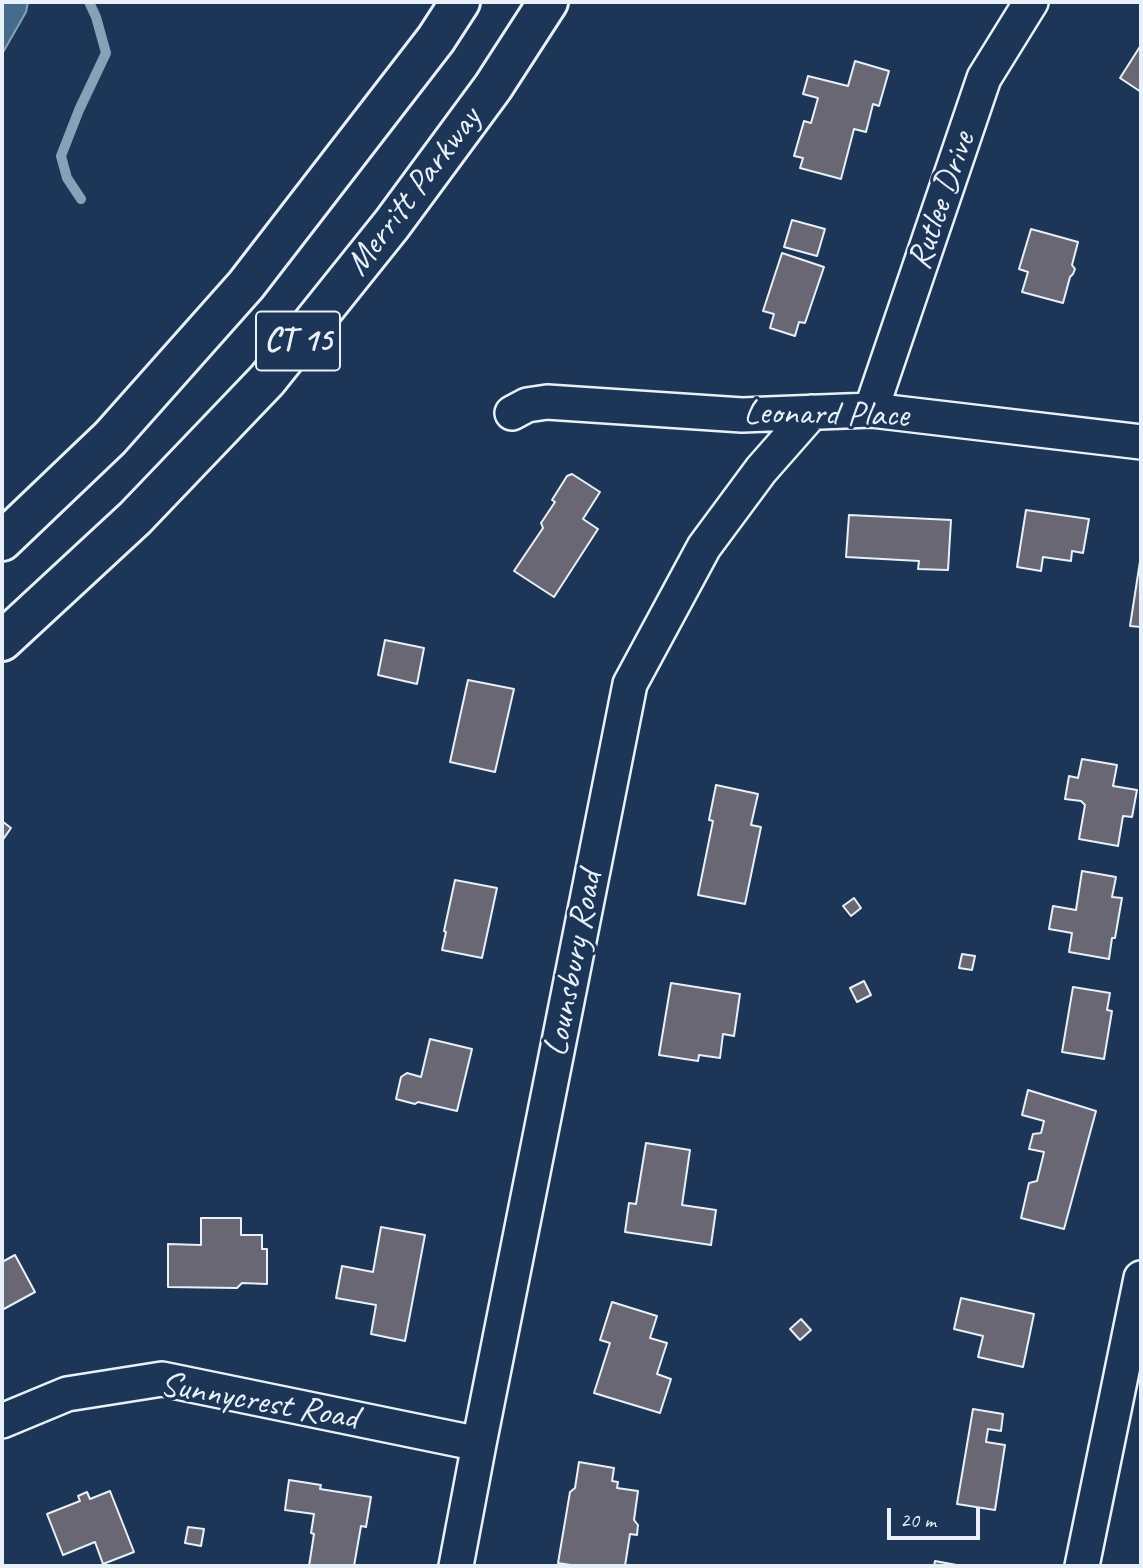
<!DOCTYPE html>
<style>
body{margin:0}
#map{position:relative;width:1143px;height:1568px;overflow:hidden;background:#1d3557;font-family:Caveat,sans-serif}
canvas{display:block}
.frame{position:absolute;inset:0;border:4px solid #e8f1f8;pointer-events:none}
.scale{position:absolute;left:887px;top:1508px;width:93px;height:32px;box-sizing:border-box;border:4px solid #e8f1f8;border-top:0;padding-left:9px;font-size:21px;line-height:24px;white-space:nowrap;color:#e8f1f8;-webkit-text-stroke:5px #1d3557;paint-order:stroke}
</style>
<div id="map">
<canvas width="1143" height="1568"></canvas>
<div class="frame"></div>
<div class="scale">20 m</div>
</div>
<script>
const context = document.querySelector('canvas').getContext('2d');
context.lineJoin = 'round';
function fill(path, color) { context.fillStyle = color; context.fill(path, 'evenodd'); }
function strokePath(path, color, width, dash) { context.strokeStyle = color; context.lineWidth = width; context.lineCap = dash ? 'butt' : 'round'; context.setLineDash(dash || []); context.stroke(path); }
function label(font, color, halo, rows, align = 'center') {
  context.font = font + ' Caveat,sans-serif'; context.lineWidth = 6; context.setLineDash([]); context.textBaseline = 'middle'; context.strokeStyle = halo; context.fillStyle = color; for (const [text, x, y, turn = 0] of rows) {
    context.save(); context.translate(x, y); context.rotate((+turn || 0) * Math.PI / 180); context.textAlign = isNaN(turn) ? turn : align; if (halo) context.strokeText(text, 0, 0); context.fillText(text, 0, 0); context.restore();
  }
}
const water = new Path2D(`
 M2,2H28L26,12L2,54Z`);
fill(water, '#456b8d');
strokePath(water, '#86a1b8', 2);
strokePath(new Path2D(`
 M81,199L67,178L61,156L79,110L106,53L96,17L89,2`), '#86a1b8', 10);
const building = new Path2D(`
 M1141,45V92L1120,78Z
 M855,61L889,71L879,106L873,104L866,132L854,129L841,179L800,168L803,158L794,156L804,121L811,123L818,98L803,94L808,76L848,86Z
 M792,220L825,229L817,256L784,247Z
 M1031,229L1078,242L1072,265L1075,269L1073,274L1070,277L1063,303L1022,292L1028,272L1019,269Z
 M782,253L824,267L805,323L799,322L795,336L770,328L774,314L763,311Z
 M572,474L600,492L583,519L598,529L554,597L514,571L543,528L541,523L555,502L552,500L567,476Z
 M1026,510L1089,519L1083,553L1072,551L1071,561L1043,557L1041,571L1017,567Z
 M849,515L951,520L948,570L918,569L919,561L846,557Z
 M1141,555V627L1130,626Z
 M385,640L424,648L417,684L378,675Z
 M468,680L514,689L495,772L450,762Z
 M1082,759L1117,765L1113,786L1137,790L1132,817L1123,816L1118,846L1079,839L1085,805L1081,801L1065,799L1069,776L1078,778Z
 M716,785L758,794L751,825L761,827L745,904L698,895L713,821L709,820Z
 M2,821L11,828L2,841Z
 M1082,871L1116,877L1112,897L1122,898L1115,938H1112L1109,959L1069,952L1072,933L1049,929L1053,906L1076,910Z
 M455,880L497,888L482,958L442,950L446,932L444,931Z
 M854,898L861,908L851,916L843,906Z
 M962,954L975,956L972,970L959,968Z
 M864,981L871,995L857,1002L850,988Z
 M671,983L740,994L734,1036L723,1034L720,1058L699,1055L698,1061L659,1055Z
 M1073,987L1110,993L1107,1010L1112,1011L1104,1059L1062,1052Z
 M430,1039L472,1049L457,1111L418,1102L415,1104L396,1099L401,1077L407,1073L421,1077Z
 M1028,1090L1096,1111L1064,1229L1021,1218L1029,1183L1037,1181L1044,1152L1029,1149L1033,1134L1041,1133L1044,1121L1022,1115Z
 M646,1143L690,1150L682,1205L716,1210L711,1245L625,1232L629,1203L636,1204Z
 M201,1218H241V1235H262V1249H267V1284L242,1283L237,1288L168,1287V1244L201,1245Z
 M381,1227L425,1235L405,1341L371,1334L376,1305L336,1298L342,1266L373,1272Z
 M15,1255L35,1292L2,1310V1262Z
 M961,1298L1034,1314L1023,1367L978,1357L983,1336L954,1329Z
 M612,1302L657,1316L650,1338L667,1343L657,1374L671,1379L660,1413L594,1393L610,1343L600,1340Z
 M801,1319L811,1330L800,1340L790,1329Z
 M973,1409L1003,1414L1001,1431L988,1429L986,1442L1005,1445L995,1510L957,1504Z
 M579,1462L614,1468L612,1481L618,1482L617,1488L638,1491L634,1520L638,1525L637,1535L630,1534L625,1566H577L558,1563L570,1492L575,1488Z
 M289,1480L321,1485L320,1489L371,1497L366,1527L361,1526L354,1566H309L314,1534L311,1533L314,1514L285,1510Z
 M110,1491L134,1552L103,1564L95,1542L63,1555L47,1514L80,1501L78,1496L87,1492L90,1499Z
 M188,1527L204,1529L201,1546L185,1543Z
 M935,1561L962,1566H934Z`);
fill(building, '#6a6775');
strokePath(building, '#e8f1f8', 2);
const street = new Path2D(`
 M871,410L984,78L1031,2
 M512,413L527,405L547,402L742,415L871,410L1141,442
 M2,1421L67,1394L162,1379L479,1444
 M456,1566L479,1444L630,684L704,547L761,470L812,412
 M1082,1566L1141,1278`);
const highway = new Path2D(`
 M2,541L110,438L246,285L436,39L460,2
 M2,641L135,518L267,380L392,224L493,87L548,2`);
strokePath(street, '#e8f1f8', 38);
strokePath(highway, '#e8f1f8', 44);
strokePath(street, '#1d3557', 33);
strokePath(highway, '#1d3557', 38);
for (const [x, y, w] of [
 [298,341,84]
]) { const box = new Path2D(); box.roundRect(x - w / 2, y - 29.5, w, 59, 5); context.fillStyle = '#1d3557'; context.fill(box); strokePath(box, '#e8f1f8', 2); }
label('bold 33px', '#e8f1f8', null, [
 ["CT 15",298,341]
]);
label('35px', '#e8f1f8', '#1d3557', [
 ["Merritt Parkway",414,192,-53],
 ["Rutlee Drive",942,201,-71],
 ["Leonard Place",826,415,1],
 ["Lounsbury Road",574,964,-79],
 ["Sunnycrest Road",259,1402,10]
]);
</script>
